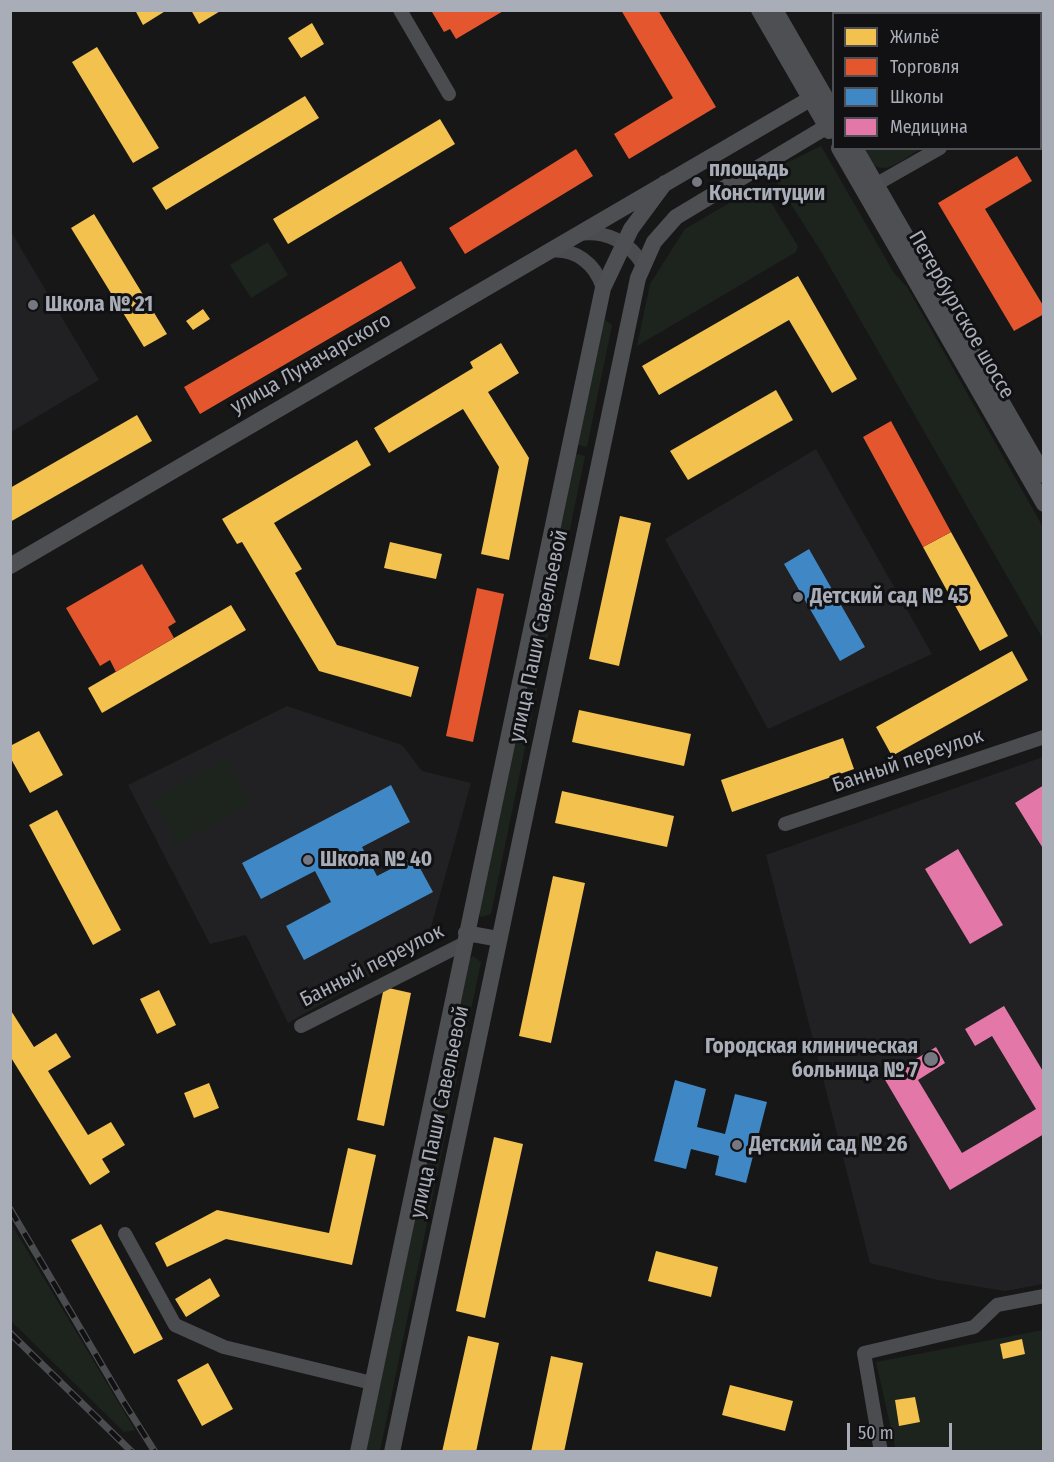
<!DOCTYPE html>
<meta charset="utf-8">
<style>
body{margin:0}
#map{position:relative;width:1054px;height:1462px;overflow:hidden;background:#171717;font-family:"Fira Sans Condensed",sans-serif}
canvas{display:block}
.frame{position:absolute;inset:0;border:12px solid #a8adb8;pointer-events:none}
.legend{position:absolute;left:832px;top:12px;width:210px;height:138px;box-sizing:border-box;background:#111113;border:2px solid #4d4f55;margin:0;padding:8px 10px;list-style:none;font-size:18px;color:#a8adb8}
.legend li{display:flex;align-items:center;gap:12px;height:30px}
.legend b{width:30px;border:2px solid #4d4f55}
.scale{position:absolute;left:847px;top:1423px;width:105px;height:27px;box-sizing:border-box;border:3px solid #a8adb8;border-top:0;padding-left:8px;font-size:18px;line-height:21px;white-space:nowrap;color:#a8adb8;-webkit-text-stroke:4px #111113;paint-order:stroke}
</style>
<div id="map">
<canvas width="1054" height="1462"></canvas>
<div class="frame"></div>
<ul class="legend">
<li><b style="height:16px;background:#f2c14e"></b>Жильё</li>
<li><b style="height:16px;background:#e4572e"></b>Торговля</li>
<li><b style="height:16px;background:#3f88c5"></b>Школы</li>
<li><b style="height:16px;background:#e377a8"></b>Медицина</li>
</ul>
<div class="scale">50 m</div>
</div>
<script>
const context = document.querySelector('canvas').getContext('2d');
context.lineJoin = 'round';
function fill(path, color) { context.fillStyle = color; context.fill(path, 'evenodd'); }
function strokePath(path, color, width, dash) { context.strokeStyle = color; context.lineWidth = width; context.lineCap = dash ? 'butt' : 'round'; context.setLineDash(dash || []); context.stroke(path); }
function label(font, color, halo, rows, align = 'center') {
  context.font = font + ' "Fira Sans Condensed",sans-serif'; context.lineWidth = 6; context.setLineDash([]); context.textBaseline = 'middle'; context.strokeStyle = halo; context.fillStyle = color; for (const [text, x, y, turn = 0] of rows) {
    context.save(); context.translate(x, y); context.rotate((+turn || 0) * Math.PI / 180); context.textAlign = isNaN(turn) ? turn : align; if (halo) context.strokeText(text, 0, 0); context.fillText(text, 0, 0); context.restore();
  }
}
fill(new Path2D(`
 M10,230L99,380L11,432H10Z
 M816,449L932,654L768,729L665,539Z
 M287,706L402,745L422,771L471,783L426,945L288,1023L246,935L210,944L128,785Z
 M1043,757V1284L1005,1291L938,1280L870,1263L766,855Z`), '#212123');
fill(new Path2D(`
 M993,11H1043V78L1041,80L1040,14L988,13Z
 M821,146L894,273L907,287L1043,527V639L822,253L773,176L774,169Z
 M861,149H921C894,164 880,183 861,149Z
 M760,185L798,246L796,252L637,346L650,284L685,229Z
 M268,242L288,275L251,298L230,265Z
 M604,319L612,325L587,447L574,444Z
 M572,453L585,456L491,914L481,917L478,911Z
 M226,759L251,804L177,844L153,799Z
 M473,956L481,962L380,1451L366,1452L468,960Z
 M10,1222L135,1430L124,1432L11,1321Z
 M1043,1330V1451H896L876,1362Z`), '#1d241e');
fill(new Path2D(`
 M135,10H167L143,25Z
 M191,10H222L199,24Z
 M312,23L324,44L301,58L288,38Z
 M97,47L159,148L133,163L72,62Z
 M305,96L319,118L166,210L152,188Z
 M440,119L455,144L288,244L273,219Z
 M94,214L167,334L144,347L71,228Z
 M798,276L857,379L832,393L789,320L659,395L642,366Z
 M203,309L210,319L193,330L186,321Z
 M501,343L519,373L488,392L529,458L509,560L481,554L499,467L463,409L389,453L374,428L473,368L470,362Z
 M776,390L793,420L688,480L670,451Z
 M137,415L152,441L10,522V488Z
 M357,440L371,465L274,523L302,569L295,573L337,645L419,667L411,697L319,671L242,542L237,544L222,519Z
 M620,516L651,523L619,666L589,659Z
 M951,532L1008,636L980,651L923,547Z
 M390,542L442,554L436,579L384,568Z
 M231,605L246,630L102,713L88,688Z
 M1012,651L1028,680L892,756L876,727Z
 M579,710L691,734L684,766L572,742Z
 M39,731L63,775L30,793L10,757V746Z
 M843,738L854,769L732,812L721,780Z
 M562,791L674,816L667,847L555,823Z
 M57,810L121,930L93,945L29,825Z
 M553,876L585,883L551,1043L519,1036Z
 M384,987L411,993L384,1126L357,1120Z
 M159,990L176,1025L157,1034L140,999Z
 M10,1009L34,1047L56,1033L71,1057L48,1071L88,1135L111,1122L125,1145L102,1159L110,1172L90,1185L10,1056Z
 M209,1083L219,1108L194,1118L184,1093Z
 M494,1137L523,1144L485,1318L456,1311Z
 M348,1148L376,1155L352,1265L226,1239L167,1267L155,1243L217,1210L329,1233Z
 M101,1224L163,1339L134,1354L71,1240Z
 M656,1251L718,1267L711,1297L648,1281Z
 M210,1278L220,1296L186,1317L175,1299Z
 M468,1336L499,1343L476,1452H442Z
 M1022,1339L1025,1354L1003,1359L1000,1344Z
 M551,1356L583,1363L564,1452H531Z
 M208,1363L233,1409L202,1426L177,1380Z
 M730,1385L793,1401L785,1431L722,1415Z
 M915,1397L920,1422L899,1426L895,1400Z`), '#f2c14e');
fill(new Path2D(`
 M435,10H505L456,39L450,29L444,32L432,12Z
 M621,10H658L716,107L629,159L614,134L673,98Z
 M837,10H865L867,14H839Z
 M576,149L593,176L465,254L449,228Z
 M1017,156L1032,181L985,209L1044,307V314L1014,331L938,203Z
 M401,261L416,288L200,414L184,387Z
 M891,421L951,532L923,547L863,437Z
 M142,564L176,622L168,627L174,638L116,672L110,660L100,666L66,608Z
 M477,588L504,594L473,742L446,736Z`), '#e4572e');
fill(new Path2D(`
 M809,549L865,647L840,661L784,564Z
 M391,785L410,822L362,847L377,876L414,857L433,892L304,960L286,926L331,902L315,871L261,899L242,863Z
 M675,1080L706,1089L697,1127L725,1134L735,1094L767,1102L746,1183L715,1175L719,1156L691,1149L686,1169L654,1161Z`), '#3f88c5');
fill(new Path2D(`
 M1044,785V850L1015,803Z
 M958,849L1003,925L970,944L925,869Z
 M1004,1006L1044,1073V1134L950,1190L884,1078L936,1047L945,1063L918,1080L962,1153L991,1136L1036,1109L992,1036L975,1046L965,1029Z`), '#e377a8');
strokePath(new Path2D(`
 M400,10L449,94
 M957,14L962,10
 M1040,91L1044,89
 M868,189L940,148
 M579,234C605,230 630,242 643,265
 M549,251C575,248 595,263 603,288
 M785,824L1044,737
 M301,1026L463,944
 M125,1234L175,1325L224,1347L372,1383
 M881,1452L864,1353L974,1327L997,1305L1044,1296`), '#4b4c50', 14);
strokePath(new Path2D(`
 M759,10L829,131
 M775,10L834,112
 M839,148L1044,504
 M855,148L1044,475
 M10,566L810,99
 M466,933L499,939
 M358,1452L603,288L631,229L665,183
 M392,1452L638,278L654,242L676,217L826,127L831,107`), '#4d4f52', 16);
const rail = new Path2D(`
 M10,1209L123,1401L155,1452
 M10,1333L132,1452`);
strokePath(rail, '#4b4c4f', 7);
strokePath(rail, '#111113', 4.5, [14]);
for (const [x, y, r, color] of [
 [697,182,6,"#757880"],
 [33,305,6,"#757880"],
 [798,597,6,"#757880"],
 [308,860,6,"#757880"],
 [931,1059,8,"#757880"],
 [737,1145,6,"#757880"]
]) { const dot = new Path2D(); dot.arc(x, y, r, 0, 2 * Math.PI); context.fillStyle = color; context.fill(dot); strokePath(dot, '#111113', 2); }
label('bold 21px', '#a8adb8', '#111113', [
 ["площадь",709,170],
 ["Конституции",709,194],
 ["Школа № 21",45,305],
 ["Детский сад № 45",810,597],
 ["Школа № 40",320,860],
 ["Городская клиническая",918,1047,"right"],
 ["больница № 7",918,1071,"right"],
 ["Детский сад № 26",749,1145]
], 'left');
label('21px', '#a8adb8', '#111113', [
 ["Петербургское шоссе",961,315,60],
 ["улица Луначарского",311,364,-30],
 ["улица Паши Савельевой",539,636,-78],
 ["Банный переулок",908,761,-19],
 ["Банный переулок",372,966,-27],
 ["улица Паши Савельевой",440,1112,-78]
]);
</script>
